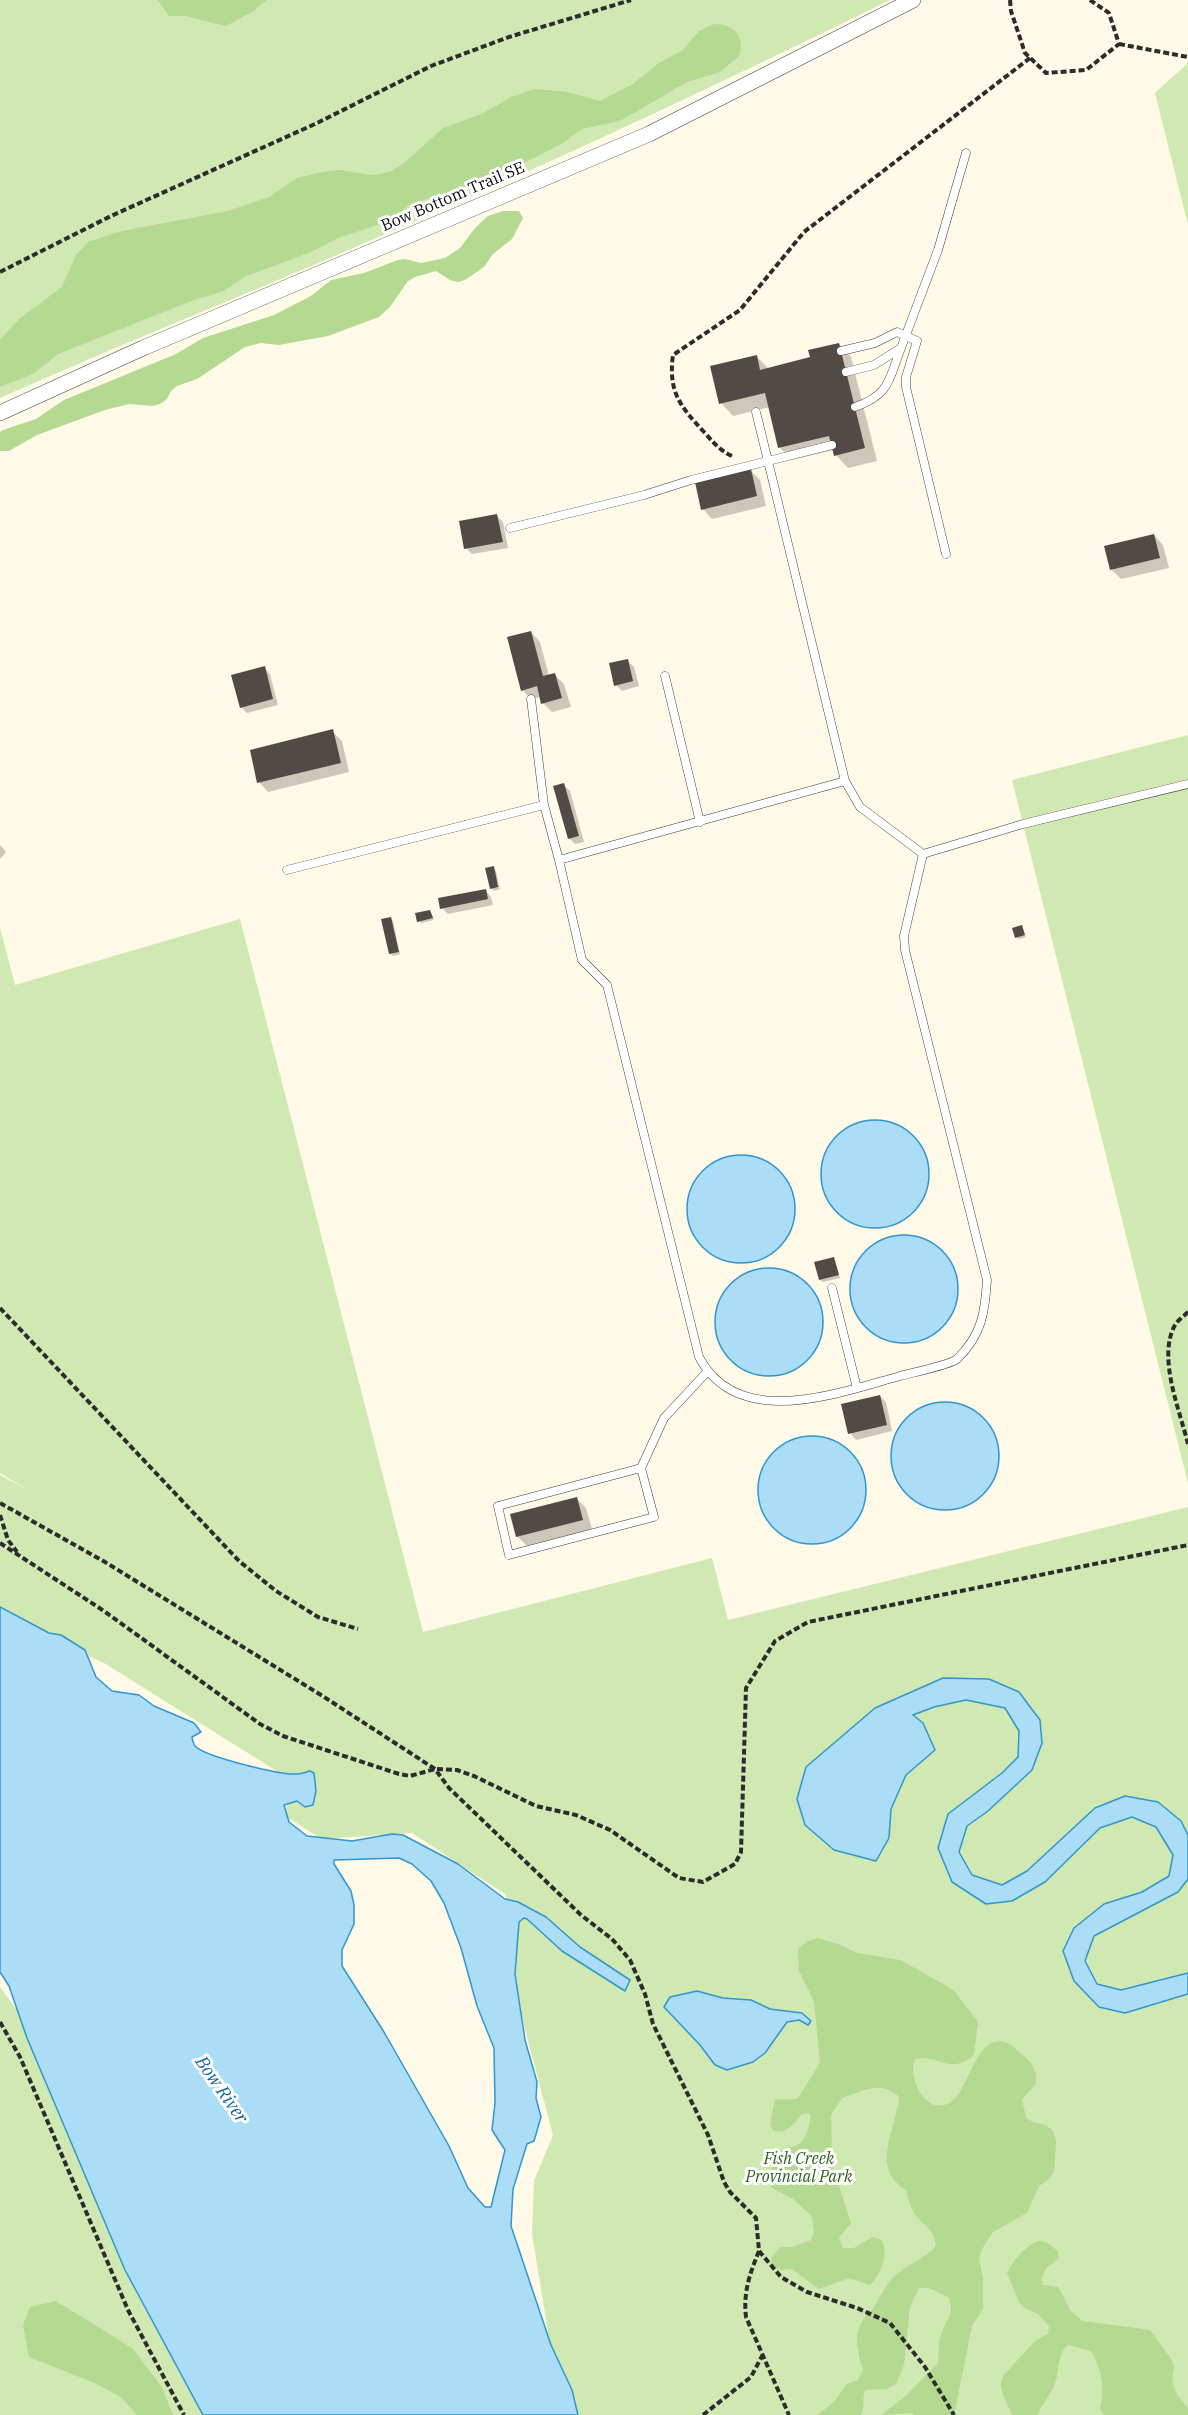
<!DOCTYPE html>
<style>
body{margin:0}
canvas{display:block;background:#fff9e7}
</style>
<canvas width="1188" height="2415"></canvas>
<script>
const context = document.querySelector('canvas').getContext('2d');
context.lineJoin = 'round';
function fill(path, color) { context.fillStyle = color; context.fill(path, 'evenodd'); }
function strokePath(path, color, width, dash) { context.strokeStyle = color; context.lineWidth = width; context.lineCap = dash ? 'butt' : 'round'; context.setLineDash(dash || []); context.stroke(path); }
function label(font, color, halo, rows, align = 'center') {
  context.font = font + ' "IBM Plex Serif",serif'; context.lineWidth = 6; context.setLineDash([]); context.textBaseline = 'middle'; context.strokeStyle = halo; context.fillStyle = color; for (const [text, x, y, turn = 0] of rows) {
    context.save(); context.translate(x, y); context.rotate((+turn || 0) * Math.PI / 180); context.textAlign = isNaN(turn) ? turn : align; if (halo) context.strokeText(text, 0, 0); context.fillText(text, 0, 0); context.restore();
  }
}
fill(new Path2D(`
 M0,0H890C700,94 507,183 311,266C207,310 103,352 0,398Z
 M1188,63V225L1155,93Z
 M1188,735V1483L1012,780Z
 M240,919L423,1632L712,1558L728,1620L1188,1507V2415H575L549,2338L532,2234L534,2181L553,2135L516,1995V1920L505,1894L412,1833L322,1839L285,1816L291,1780L104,1663L0,1615V1475L29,1491L0,1473V928L15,985Z
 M0,1987L40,2042L236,2415H0Z`), '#d0e8b1');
fill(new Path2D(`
 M158,0H267L252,12L226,26L185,16H169Z
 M714,24C734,24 746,37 739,56L720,72L687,82L620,121L582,129L563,143L524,163L501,171L489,179L409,205L393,220L338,238L311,252L244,277L224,291L194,300L58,354L33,374L0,387V340L19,319L62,287L76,255L88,242L122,231L228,211L269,197L297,178L322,172L339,170L373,175L390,172L404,163L443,128L482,114L511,97L534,89L568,92L600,101L633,84L659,63L683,50L699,31Z
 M503,211H519L523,218L512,239L493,254L484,267L465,280L458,282L450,280L436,271L415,277L408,281L390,307L379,317L328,336L279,345L261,343L245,347L197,379L177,386L171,391L167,399L160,404L153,406L129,404L105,410L37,435L9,451H0V432L3,430L36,419L64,400L176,354L203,338L274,315L311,296L331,280L364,273L398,260L405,259L421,263L445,258L460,248L475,228L488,216Z
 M818,1938L838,1944L857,1953L900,1960L947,1986L955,1992L978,2022L974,2055C948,2076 941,2054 915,2059C907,2080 928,2119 952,2101C970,2088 978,2028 1009,2044C1015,2047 1019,2053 1024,2056C1034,2065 1037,2071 1036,2084L1022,2099L1026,2118L1035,2123L1046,2125L1053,2131L1056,2141L1054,2172L1048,2180L1039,2186L1027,2213L993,2232L982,2249L979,2259L983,2278V2309L972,2326L954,2415H914L912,2413L881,2415L906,2396L938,2363C939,2352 938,2339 943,2329C950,2315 953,2314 949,2298L929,2288H919L910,2306L904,2365L896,2384L887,2389L865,2390C862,2399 865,2407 861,2415H817L834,2402L847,2384L858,2380L863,2370C858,2353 852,2334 865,2317C867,2313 872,2311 874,2307C882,2294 886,2283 898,2273C910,2263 925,2259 936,2246C934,2225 919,2225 912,2209C909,2204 908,2196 906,2190C869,2168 897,2128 899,2097C882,2080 862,2091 842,2098L831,2115L832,2164L851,2223L839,2238L843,2248H854L872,2237L882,2240C888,2256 882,2273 870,2285L849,2278L819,2289L792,2269L781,2270L771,2266L772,2256L781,2247H792L811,2240L814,2232L812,2216L793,2199L772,2188C770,2177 771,2155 782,2149C787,2146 791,2148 795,2146C807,2141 811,2124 810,2113L802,2114C793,2124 788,2134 773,2131L770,2124L775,2100C783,2098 790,2101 798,2098L820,2063L814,2001L799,1971L798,1949L808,1941Z
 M1038,2241L1046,2242L1058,2251L1059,2258C1049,2266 1039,2271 1043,2285L1058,2287L1071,2311L1082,2321L1150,2330L1172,2360L1174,2367L1172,2382L1177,2395L1188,2408V2415H1104L1100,2409C1105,2387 1102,2370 1091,2351L1068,2345C1056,2354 1060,2373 1054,2386C1049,2396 1042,2405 1037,2415H1012L1002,2392L1001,2384L1003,2376L1035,2341L1048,2334L1049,2326L1038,2314L1025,2308L1019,2302L1007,2273C1015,2258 1022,2249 1038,2241Z
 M56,2301L132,2348L162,2387L173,2415H137L121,2397L95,2383L29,2357L23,2325L30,2307Z`), '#b4d990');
const water = new Path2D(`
 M821 1174a54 54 0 1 1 108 0a54 54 0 1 1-108 0Z
 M687 1209a54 54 0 1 1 108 0a54 54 0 1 1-108 0Z
 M850 1289a54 54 0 1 1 108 0a54 54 0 1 1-108 0Z
 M715 1322a54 54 0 1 1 108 0a54 54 0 1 1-108 0Z
 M891 1456a54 54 0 1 1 108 0a54 54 0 1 1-108 0Z
 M758 1490a54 54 0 1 1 108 0a54 54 0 1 1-108 0Z
 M0,1607L49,1633L61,1635L85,1650L96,1677L112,1691L139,1695L154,1706L194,1723L201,1732L192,1737C192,1739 194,1745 195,1746C205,1757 281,1775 296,1774C301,1774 306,1772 310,1771L314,1773L316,1791L313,1805L305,1807L297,1801L284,1805L289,1822L307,1836L352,1841L392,1834L403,1835L458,1864L505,1899L518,1902L546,1917L580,1947L630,1980L625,1991L562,1951L527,1919L524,1918L519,1922L515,1974L525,2040L537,2082L536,2098L541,2117L534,2141L527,2144L513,2189L511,2226L551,2345L572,2390L578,2415H203L125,2270L27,2038L9,1986L0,1972ZM399,1858L412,1864L431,1881L444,1903L461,1948L477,2006L494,2048L495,2103L492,2130L505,2150L491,2207H485L468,2188L449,2146L384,2032L342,1966V1950L354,1924V1905L351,1891L334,1864V1860Z
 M943,1678L989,1679L1019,1692L1040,1720L1042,1743L1032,1770L988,1811L967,1826L959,1852L972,1875L1002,1885L1027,1871L1095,1808L1125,1796L1158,1802L1181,1821L1188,1835V1879L1178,1892L1094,1936L1085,1961L1097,1984L1121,1990L1188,1973V1994L1125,2013L1099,2007L1074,1981L1063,1951L1074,1928L1104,1904L1142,1892L1169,1876L1173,1855L1156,1827L1132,1817L1100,1828L1045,1882L1012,1901L986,1904L952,1882L938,1848L948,1814L1002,1773L1018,1757L1019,1731L1005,1708L966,1700L934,1707L913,1715L923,1723L935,1750L906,1775L891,1809L889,1838L876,1861L834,1850L805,1825L797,1799L806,1767L875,1708Z
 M697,1991L723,1998L751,2000L770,2009L802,2013L811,2021L808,2025L799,2020L787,2022L765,2053L753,2062L727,2070L715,2065L700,2045L664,2007L670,1997Z`);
fill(water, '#abddf7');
strokePath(water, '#3196ce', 1.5);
fill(new Path2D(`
 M839,344L851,357L877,461L848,468L836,455L834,450L792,460L779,447L770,407L733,416L721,403L756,356L769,369L812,359Z
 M750,470L760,480L766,506L712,519L703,509Z
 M497,516L503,522L508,548L472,554L466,548Z
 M1154,535L1163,545L1169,568L1121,579L1112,570L1106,547Z
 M531,632L540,642L549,676L555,675L564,684L571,707L552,712L543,703L541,697L531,699L522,690Z
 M628,661L634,667L639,686L622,691L616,685Z
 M264,668L270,674L278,705L247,713L241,707Z
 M332,731L342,741L349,772L268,792L259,782Z
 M564,785L570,791L584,842L575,844L569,838Z
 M0,845L6,852L1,858H0Z
 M493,868L496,871L500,889L494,891L491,888Z
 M485,890L491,897L493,905L448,914L442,908Z
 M430,911L434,920L421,923L418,921Z
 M391,918L393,921L400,954L393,956L390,953Z
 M1021,927L1026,937L1019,939L1016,937Z
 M834,1259L840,1278L823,1282L820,1280Z
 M880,1396L886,1402L892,1431L856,1440L850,1433Z
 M577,1499L586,1508L592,1529L527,1546L517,1536Z`), '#0003');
fill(new Path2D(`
 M839,343L865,448L834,456L829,436L778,448L765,393L719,404L710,366L757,355L760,370L810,357L808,350Z
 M751,469L757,496L701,510L695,482Z
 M497,514L503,542L464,549L459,521Z
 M1154,534L1160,558L1110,570L1104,546Z
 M531,631L543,676L555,673L562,698L541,704L537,686L521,691L507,637Z
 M628,659L633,681L614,686L609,663Z
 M265,666L273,699L240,708L231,675Z
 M333,729L341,763L257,783L250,750Z
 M564,783L579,836L568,839L553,786Z
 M494,866L498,887L490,889L485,868Z
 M486,889L488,899L440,909L438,898Z
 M430,910L433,918L417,922L415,913Z
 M391,917L399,952L389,954L381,919Z
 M1022,925L1025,935L1015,938L1012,928Z
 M834,1257L839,1275L819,1280L814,1262Z
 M880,1395L887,1425L848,1434L841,1404Z
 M577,1497L583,1520L516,1537L510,1514Z`), '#524a46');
const lane = new Path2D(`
 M841,351L875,343L897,332L917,341L906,377V387L946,554
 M846,372L874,365L901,348L938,250L966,153
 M855,407C890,395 889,379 901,348
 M756,412L768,461L832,445
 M510,528L644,495L691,480L768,461L845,781
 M665,676L700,822
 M531,699L544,805L559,860L582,960L607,985L699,1357C738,1431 838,1393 900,1376C911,1373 950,1365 957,1359C982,1335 985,1312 987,1280L905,950L904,936L923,854L860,807L845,781L559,860
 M923,854L1023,824L1188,784
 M287,870L544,805
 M832,1288L857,1388
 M641,1468L498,1506L509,1555L654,1517L641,1468L664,1418L707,1372`);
const street = new Path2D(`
 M0,413L143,348L649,134L913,0`);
strokePath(lane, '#3d3d3d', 9);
strokePath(street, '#3d3d3d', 16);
strokePath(new Path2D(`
 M1010,0L1011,11L1025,53L1046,73L1086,70L1119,44L1109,13L1090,0
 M1119,44L1188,57
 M0,272L111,216L315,124L431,66L509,37L631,0
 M732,456C720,451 713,442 704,432C680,406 668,392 673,355L740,310L804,232L1030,58
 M0,1308L239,1561L276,1591L318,1617L358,1629
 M1188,1312C1184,1316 1178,1320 1175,1325C1157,1357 1180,1411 1188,1444
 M0,1503L105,1562L321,1695L435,1769L449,1788L581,1915L612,1939L630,1960L645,1994L653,2024L708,2135L724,2182L730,2192L756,2218L759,2251L781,2277L807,2292L857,2308L890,2323L925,2367L954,2415
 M0,1515L8,1540L17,1552
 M0,1543L104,1611L260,1724L283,1736L399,1774L410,1776L435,1769L457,1770L474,1776L536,1806L576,1815L610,1830L679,1878L703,1882L735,1864L741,1852L746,1688L775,1641L808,1622L1188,1545
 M0,2022L20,2057L128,2310L184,2415
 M759,2251C750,2273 743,2292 746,2317L789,2415
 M703,2415L751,2377L762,2356`), '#2c2c2c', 4, [6, 3]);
strokePath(lane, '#fff', 8);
strokePath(street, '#fff', 15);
label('16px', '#0a0a0a', '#fff', [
 ["Bow Bottom Trail SE",453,197,-23]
]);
label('italic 16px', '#2c611b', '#fff', [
 ["Fish Creek",799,2159],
 ["Provincial Park",799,2177]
]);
label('italic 18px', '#13669b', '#fff', [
 ["Bow River",221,2090,55]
]);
</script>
